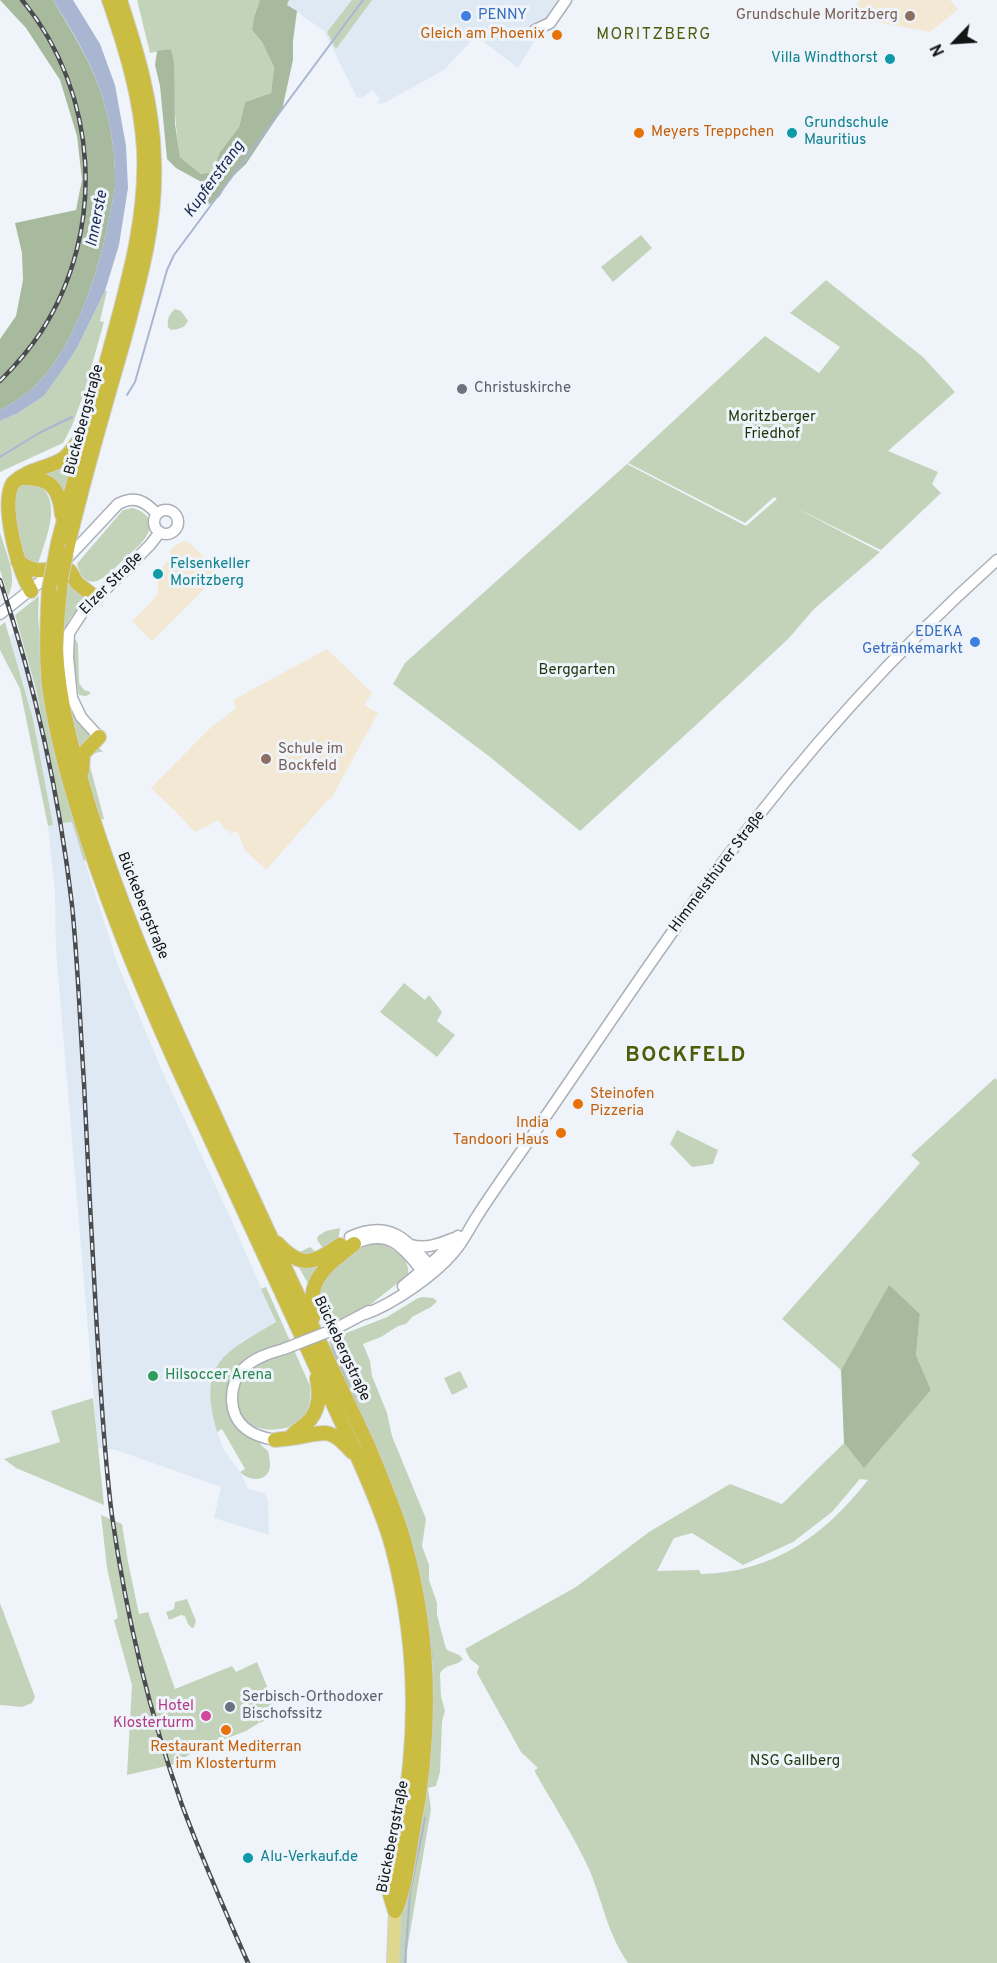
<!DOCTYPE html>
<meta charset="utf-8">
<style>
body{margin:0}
#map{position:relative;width:997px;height:1963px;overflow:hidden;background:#eff4fa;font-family:Overpass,sans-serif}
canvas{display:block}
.north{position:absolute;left:925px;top:12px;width:60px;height:60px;-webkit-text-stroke:4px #eff4fa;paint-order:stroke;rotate:245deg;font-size:16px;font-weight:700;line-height:24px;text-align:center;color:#121416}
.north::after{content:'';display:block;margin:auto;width:21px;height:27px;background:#121416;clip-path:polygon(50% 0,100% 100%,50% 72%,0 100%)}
</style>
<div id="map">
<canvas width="997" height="1963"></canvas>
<div class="north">N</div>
</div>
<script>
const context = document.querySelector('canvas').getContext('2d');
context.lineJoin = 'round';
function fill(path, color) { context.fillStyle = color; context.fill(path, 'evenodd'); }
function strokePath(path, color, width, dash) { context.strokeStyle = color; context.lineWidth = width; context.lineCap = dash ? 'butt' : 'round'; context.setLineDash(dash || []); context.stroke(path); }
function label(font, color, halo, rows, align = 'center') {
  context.font = font + ' Overpass,sans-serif'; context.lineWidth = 6; context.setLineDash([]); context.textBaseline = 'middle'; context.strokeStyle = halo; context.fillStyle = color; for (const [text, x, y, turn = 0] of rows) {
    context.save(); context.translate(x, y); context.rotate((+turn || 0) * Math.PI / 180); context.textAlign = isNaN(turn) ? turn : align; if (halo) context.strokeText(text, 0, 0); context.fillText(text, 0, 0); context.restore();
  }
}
fill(new Path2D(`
 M289,0H566L535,30L534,42L518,68L476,36L444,70L384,103L379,104L377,103L380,98L372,90L365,96L357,98L324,31L286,4Z
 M19,629L36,689L62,823L72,822L118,965L163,1073L232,1221L276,1322L241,1342L217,1365L212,1374L214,1422L217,1432L224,1450L240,1472L248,1489L264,1493L268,1500L269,1535L214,1518L221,1487L116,1450L98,1448L56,951L55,892L48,826L53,825L33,719L9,636Z`), '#dfe9f4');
fill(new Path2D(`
 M860,0H950L958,9L930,32L876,22L856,4Z
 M184,541L190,543L220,573L152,641L132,621L154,599L158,593V576L162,568L169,559L170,550L177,544Z
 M327,649L372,693L364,705L378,713L331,799L326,802L266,870L245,850L237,831L231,834L229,830L224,829L219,820L195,832L176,812L151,788L208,730L236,708L233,700Z`), '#f3e8d3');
fill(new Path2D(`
 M137,0H260L254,17L252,30L262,42L274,67L271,93L245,102L239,127L220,152L212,172L201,174L180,157C174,121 174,85 171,49L150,53Z
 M352,0H372L336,49L327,32Z
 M641,235L652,248L613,282L601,267Z
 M826,280L923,357L955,392L888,451L938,472L932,484L941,493L881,550L794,507L880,552L814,609L789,638L696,725L580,831L490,757L393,684L405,663L627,464L746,526L777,499L774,497L745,523L628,463L765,336L819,373L840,347L790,313Z
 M105,291H107L100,321L104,322L84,393L72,426L63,443L0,472V421L18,413L44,396L77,348Z
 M175,309L181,311L188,321C185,328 179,329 171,330L168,327C167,319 169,314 175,309Z
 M77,449L63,498L34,475Z
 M36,483C65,500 45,539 38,565L20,557L11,495L21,486Z
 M133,508C142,511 151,516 150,527C148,540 133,551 124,559C109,574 87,599 77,564L81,559L123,510Z
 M0,532C5,551 19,578 8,596L0,570Z
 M67,576C74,584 85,591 84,603C78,610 70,616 67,625C59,643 63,689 70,707C75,718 87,727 90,738L79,751L78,759C65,708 55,655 62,603C63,594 63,583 67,576Z
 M39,596L38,616L44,687L88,859L84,861L72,822L62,823L36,689L15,615Z
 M5,622L33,719L53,825L48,826L20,689L0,650V626Z
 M76,640L78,644L79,683L84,690L90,692V694L86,696L79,695L74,664V641Z
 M97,746L103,752C96,752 93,753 88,759L104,819L101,820L85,768L88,751Z
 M404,983L425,1000L429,995L442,1012L437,1021L455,1035L437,1057L380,1012Z
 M995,1078L997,1080V1963H628C607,1933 603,1902 589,1869C574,1836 553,1804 535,1772V1770L538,1768L521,1752L477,1673L479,1666L470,1659L465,1649L576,1587L649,1532L730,1484L782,1504L844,1443L864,1467L931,1390L916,1355L920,1314L889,1286L841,1370L782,1319L920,1163L911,1155ZM860,1479L868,1480C824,1536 774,1572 701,1574L699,1570L657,1571L674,1538L692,1533L743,1565L793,1542L832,1512Z
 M677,1130L718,1150L713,1164L692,1167L670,1144Z
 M340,1228L338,1241L314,1257L298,1253L310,1247L316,1252L322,1247L317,1240L318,1236L326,1231Z
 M377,1243C392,1247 411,1258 408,1275L371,1304L325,1326C321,1317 317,1304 319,1294C321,1277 345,1256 359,1248C365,1244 371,1244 377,1243Z
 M328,1257L310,1287L297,1264Z
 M266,1287L310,1386C310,1394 311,1403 307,1410C298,1431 271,1433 253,1426L261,1445L268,1451C269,1455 270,1461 270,1466C269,1482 249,1482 240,1472L245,1469L222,1429L217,1432C198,1364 221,1354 276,1322L261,1289Z
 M423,1297L433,1298L437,1301L431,1307L412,1317L406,1324L398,1326L381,1337L363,1344L370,1361L372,1376L387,1413L392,1436L426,1519L422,1546L429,1565V1580L437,1603V1615L445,1645L447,1650L459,1655L463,1659C456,1667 445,1663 440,1674L441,1696L445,1711L442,1721L440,1772L436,1786L428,1788L431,1809L407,1950V1963H398L399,1939L427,1646L359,1412L328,1344L331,1339L387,1317L418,1298Z
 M460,1371L468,1387L452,1395L444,1378Z
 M93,1398L104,1505L16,1468L4,1459L60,1442L51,1411Z
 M101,1515L122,1524L128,1562L139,1614L148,1612L175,1689L232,1666L236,1672L257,1662L278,1713L260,1723L255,1712L259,1723L246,1731L225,1739L207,1743L175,1764L127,1775L132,1685L114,1620L118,1618L107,1568Z
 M187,1599L196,1621L194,1627L192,1628L188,1624L185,1616L181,1615L169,1620L166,1612L174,1609L175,1602Z
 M0,1603L35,1697L32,1703L22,1707L0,1705Z`), '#c2d3ba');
fill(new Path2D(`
 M0,0H53C73,34 95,67 105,106C112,132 116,160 115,187C114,196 111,205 110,214C100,268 75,349 34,387C24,396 11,404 0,410V339L16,316L23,280L22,253L15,223L76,210L82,180L77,136L60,80L26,28Z
 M260,0H289L287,5L297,11L293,41V60L282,110L246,164L228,181L220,196L210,204L203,206L205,184L176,168L167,159L160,86L155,65L157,51L171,49L174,62L175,124L180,157L201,174L212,172L220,152L239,127L245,102L271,93L274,67L262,42L252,30L254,17Z
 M889,1285L920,1314L916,1355L931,1390L864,1468L844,1443L841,1370Z`), '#a7ba9e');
fill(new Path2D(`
 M53,0H73L100,44L115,85L126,146L128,188L119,245L105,291L77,348L63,369L44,396L18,413L0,421V410C11,404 24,396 34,387C75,349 100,268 110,214C111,205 114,196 115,187C116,160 112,132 105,106C95,67 74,34 53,0Z`), '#a8b6d2');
strokePath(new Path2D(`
 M127,395L135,382L167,270L174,255L363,0
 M0,457L39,433L72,417
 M332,1348L371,1436
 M375,1444L401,1511
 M406,1525L411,1543
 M427,1622L432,1658
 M405,1963L410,1893L425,1818`), '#a8b6d2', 2);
const secondary = new Path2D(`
 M535,30L550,23L566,0
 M154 522a12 12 0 1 1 24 0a12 12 0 1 1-24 0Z
 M0,614L59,567L118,504C135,495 145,501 157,514
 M99,737L81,717L72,698L68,657L69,633L82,613L150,545L160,532
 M350,1237C387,1220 406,1237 429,1265
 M354,1244C387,1228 402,1245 422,1271
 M411,1245C427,1249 439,1244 454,1238
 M403,1286L438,1257L458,1236
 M365,1314C393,1304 435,1275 454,1252C463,1242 469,1229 476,1218C486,1202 498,1185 509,1169C580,1069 646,965 720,866C802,755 894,652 997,560
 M335,1329L369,1311
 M275,1440C264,1438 253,1435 245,1428C228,1414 228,1385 243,1369C254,1358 269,1353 284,1349`);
const primary = new Path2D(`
 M393,1963L395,1911`);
const highway = new Path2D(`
 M19,478C49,477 59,485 62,515
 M58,543C75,476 94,409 112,342C129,279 147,216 144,150C141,98 126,49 109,0
 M66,554C82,483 103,413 123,343C139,283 157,222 154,160C153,104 137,52 120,0
 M18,562C35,572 40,572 59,567
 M70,571L77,583L96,598
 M61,579C59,602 56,626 56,649C58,701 73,753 88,803C120,907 164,1007 210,1105C261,1218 314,1330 367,1443C380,1474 393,1505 403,1537C431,1633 432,1733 413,1831C408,1858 406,1887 395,1911
 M49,589C47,621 46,653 49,685C54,724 64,763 75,800C102,892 139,981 178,1068L359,1460C371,1488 384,1516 392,1546C411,1617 417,1691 410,1764C406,1805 398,1846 391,1887L390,1895L395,1911
 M31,591C18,569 0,504 13,483C29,468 47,469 63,459C72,452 77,442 84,434
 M82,771L83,754L99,737
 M277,1243C301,1269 314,1264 340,1245
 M313,1317C307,1277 326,1267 354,1244
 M291,1437C295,1431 301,1428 306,1424C320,1411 320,1395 317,1378
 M275,1440C283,1439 292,1438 299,1437C327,1431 332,1429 352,1452`);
strokePath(secondary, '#abb0b6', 13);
strokePath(primary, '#d0d0d0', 14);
strokePath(highway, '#d0d0d0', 16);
strokePath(secondary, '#fff', 10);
strokePath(primary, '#e0d78e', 12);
strokePath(highway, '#cbbc42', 14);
const rail = new Path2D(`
 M0,381C15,366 29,350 41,332C107,230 99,93 22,0
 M0,580C35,685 59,794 72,905C78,964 80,1024 84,1083C88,1166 92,1248 97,1331C101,1393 104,1455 112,1516C126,1614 149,1712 182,1805C202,1859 225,1911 248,1963`);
strokePath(rail, '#4a4c4f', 4.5);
strokePath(rail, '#eff4fa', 2, [7]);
const secondaryBridge = new Path2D(`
 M284,1349L335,1329`);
const highwayBridge = new Path2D(`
 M61,579L66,554
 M49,589L58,543`);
strokePath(secondaryBridge, '#abb0b6', 13, []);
strokePath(highwayBridge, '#d0d0d0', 16, []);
strokePath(secondaryBridge, '#fff', 10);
strokePath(highwayBridge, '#cbbc42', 14);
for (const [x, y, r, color] of [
 [466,16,6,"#3f7fe0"],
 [910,16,6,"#8d6e63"],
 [557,35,6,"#e8710a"],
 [890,59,6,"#0f9aa8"],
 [639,133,6,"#e8710a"],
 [792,133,6,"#0f9aa8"],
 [462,389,6,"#6b7280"],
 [158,574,6,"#0f9aa8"],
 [975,642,6,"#3f7fe0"],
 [266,759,6,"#8d6e63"],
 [578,1104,6,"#e8710a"],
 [561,1133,6,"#e8710a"],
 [153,1376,6,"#2e9e5b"],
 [230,1707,6,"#6b7280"],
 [206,1716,6,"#d1479c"],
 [226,1730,6,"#e8710a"],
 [248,1858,6,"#0f9aa8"]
]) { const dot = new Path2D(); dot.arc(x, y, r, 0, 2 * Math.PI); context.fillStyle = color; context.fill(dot); strokePath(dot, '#eff4fa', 2); }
label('15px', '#366cbe', '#eff4fa', [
 ["PENNY",478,16],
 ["EDEKA",963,633,"right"],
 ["Getränkemarkt",963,650,"right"]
], 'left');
label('15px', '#785e54', '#eff4fa', [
 ["Grundschule Moritzberg",898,16],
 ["Schule im",278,750,"left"],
 ["Bockfeld",278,767,"left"]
], 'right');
label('15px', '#c56008', '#eff4fa', [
 ["Gleich am Phoenix",545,35],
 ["Meyers Treppchen",651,133,"left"],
 ["Steinofen",590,1095,"left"],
 ["Pizzeria",590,1112,"left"],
 ["India",549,1124],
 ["Tandoori Haus",549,1141],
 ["Restaurant Mediterran",226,1748,"center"],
 ["im Klosterturm",226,1765,"center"]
], 'right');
label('15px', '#0d838f', '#eff4fa', [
 ["Villa Windthorst",878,59,"right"],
 ["Grundschule",804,124],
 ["Mauritius",804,141],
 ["Felsenkeller",170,565],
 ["Moritzberg",170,582],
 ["Alu-Verkauf.de",260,1858]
], 'left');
label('15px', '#5b616d', '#eff4fa', [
 ["Christuskirche",474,389],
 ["Serbisch-Orthodoxer",242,1698],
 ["Bischofssitz",242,1715]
], 'left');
label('15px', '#1b350b', '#eff4fa', [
 ["Moritzberger",772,418],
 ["Friedhof",772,435],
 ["Berggarten",577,671],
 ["NSG Gallberg",795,1762]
]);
label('15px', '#121416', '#eff4fa', [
 ["Bückebergstraße",85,420,-75],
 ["Elzer Straße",112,584,-45],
 ["Himmelsthürer Straße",718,872,-53],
 ["Bückebergstraße",142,906,68],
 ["Bückebergstraße",341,1349,65],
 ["Bückebergstraße",394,1837,-79]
]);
label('15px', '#27864d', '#eff4fa', [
 ["Hilsoccer Arena",165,1376]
], 'left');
label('15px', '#b23c85', '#eff4fa', [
 ["Hotel",194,1707],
 ["Klosterturm",194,1724]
], 'right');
context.letterSpacing = '1.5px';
label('16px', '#4f5c0a', '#eff4fa', [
 ["MORITZBERG",654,36]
]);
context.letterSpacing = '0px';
label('italic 16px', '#192950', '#eff4fa', [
 ["Kupferstrang",215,180,-54],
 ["Innerste",98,219,-79]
]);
context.letterSpacing = '1.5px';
label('bold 21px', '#4f5c0a', '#eff4fa', [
 ["BOCKFELD",686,1057]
]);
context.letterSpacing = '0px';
</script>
